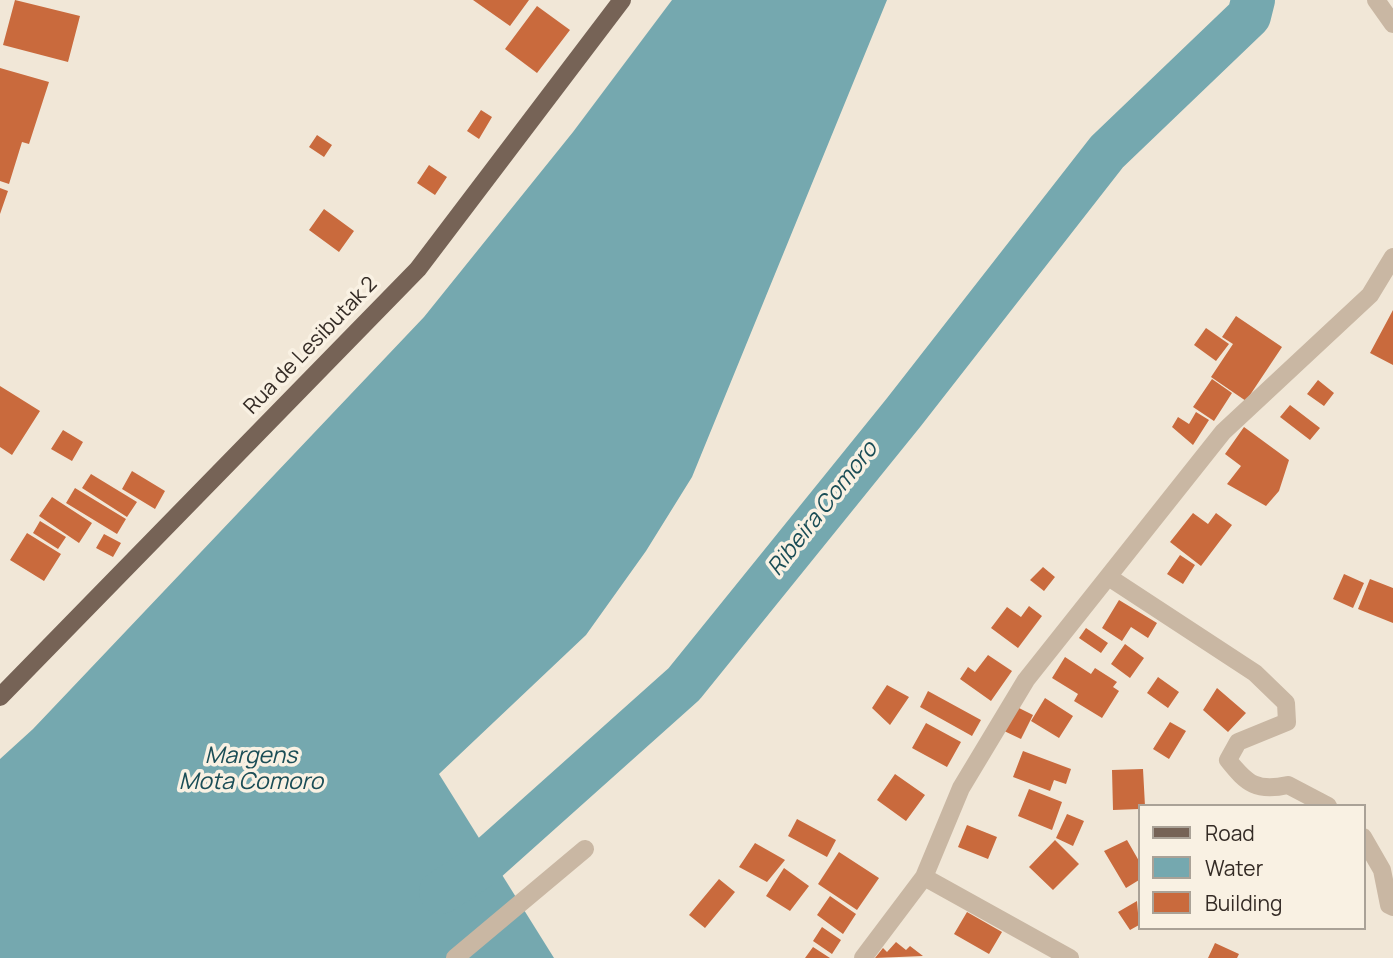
<!DOCTYPE html>
<style>
body{margin:0}
#map{position:relative;width:1393px;height:958px;overflow:hidden;background:#f1e7d7;font-family:Manrope,sans-serif}
canvas{display:block}
.legend{position:absolute;left:1138px;top:804px;width:228px;height:126px;box-sizing:border-box;background:#f9f1e3;border:2px solid #aaa297;margin:0;padding:9px 12px;list-style:none;font-size:21px;color:#342b25}
.legend li{display:flex;align-items:center;gap:14px;height:35px}
.legend b{width:35px;border:2px solid #aaa297}
</style>
<div id="map">
<canvas width="1393" height="958"></canvas>
<ul class="legend">
<li><b style="height:9px;background:#766356"></b>Road</li>
<li><b style="height:19px;background:#75a8af"></b>Water</li>
<li><b style="height:19px;background:#c96a3d"></b>Building</li>
</ul>
</div>
<script>
const context = document.querySelector('canvas').getContext('2d');
context.lineJoin = 'round';
function fill(path, color) { context.fillStyle = color; context.fill(path, 'evenodd'); }
function strokePath(path, color, width, dash) { context.strokeStyle = color; context.lineWidth = width; context.lineCap = dash ? 'butt' : 'round'; context.setLineDash(dash || []); context.stroke(path); }
function label(font, color, halo, rows, align = 'center') {
  context.font = font + ' Manrope,sans-serif'; context.lineWidth = 7; context.setLineDash([]); context.textBaseline = 'middle'; context.strokeStyle = halo; context.fillStyle = color; for (const [text, x, y, turn = 0] of rows) {
    context.save(); context.translate(x, y); context.rotate((+turn || 0) * Math.PI / 180); context.textAlign = isNaN(turn) ? turn : align; if (halo) context.strokeText(text, 0, 0); context.fillText(text, 0, 0); context.restore();
  }
}
fill(new Path2D(`
 M672,0H887L692,477L646,551L586,635L439,774L554,958H0V759L33,729L424,317L573,132Z`), '#75a8af');
strokePath(new Path2D(`
 M441,892L477,869L684,684L904,412L1107,152L1249,16L1253,0`), '#75a8af', 44);
fill(new Path2D(`
 M15,0L80,16L68,62L3,45Z
 M473,0H529L510,26Z
 M537,6L570,30L537,73L505,49Z
 M0,68L49,82L29,144L22,142L9,184L0,181Z
 M481,110L492,117L479,139L467,131Z
 M317,135L332,145L324,157L309,147Z
 M429,165L447,177L435,195L417,183Z
 M0,188L8,191L0,214Z
 M324,209L354,231L339,252L309,230Z
 M1393,310V365L1370,353Z
 M1236,316L1282,347L1246,401L1211,377L1233,344L1222,337Z
 M1206,328L1229,344L1216,361L1194,345Z
 M1212,379L1232,393L1214,421L1193,407Z
 M1318,380L1334,393L1324,406L1307,394Z
 M0,386L40,411L12,455L0,447Z
 M1290,405L1320,428L1310,440L1280,417Z
 M1196,412L1209,420L1193,445L1172,427L1178,417L1189,424Z
 M1244,427L1289,460L1279,491L1266,506L1227,484L1241,466L1225,454Z
 M63,430L83,442L72,461L51,449Z
 M132,471L165,491L155,509L122,489Z
 M91,474L137,502L127,517L82,488Z
 M75,488L126,519L117,534L66,503Z
 M52,497L92,523L79,543L39,516Z
 M1193,513L1208,524L1216,513L1232,525L1201,566L1170,542Z
 M40,521L66,537L58,549L33,533Z
 M27,533L61,554L44,581L10,560Z
 M104,534L121,543L113,557L96,548Z
 M1180,555L1195,565L1183,584L1167,574Z
 M1043,567L1055,577L1044,591L1030,580Z
 M1344,574L1364,583L1353,608L1333,599Z
 M1370,579L1393,588V623L1358,609Z
 M1119,600L1157,623L1148,638L1131,627L1122,641L1102,628Z
 M1029,606L1042,616L1018,648L991,628L1007,607L1021,617Z
 M1086,628L1108,643L1101,653L1079,638Z
 M1125,644L1144,658L1130,678L1111,664Z
 M988,655L1012,671L991,701L960,679L968,667L975,672Z
 M1065,657L1091,674L1095,668L1117,682L1113,687L1119,691L1102,718L1074,701L1078,694L1052,678Z
 M1158,677L1179,692L1168,708L1147,693Z
 M887,685L909,697L890,725L872,708Z
 M1217,688L1246,713L1228,732L1203,710Z
 M928,691L981,720L972,736L920,707Z
 M1045,698L1073,716L1059,738L1031,721Z
 M1015,706L1033,715L1021,739L1002,730Z
 M1170,722L1186,731L1169,759L1153,749Z
 M926,723L961,742L947,767L912,748Z
 M1023,751L1071,769L1066,784L1054,780L1050,791L1013,777Z
 M1143,769L1145,806H1139V809L1113,810L1112,770Z
 M895,774L925,795L906,821L877,800Z
 M1029,789L1062,802L1052,830L1018,816Z
 M1067,814L1084,821L1073,846L1056,838Z
 M797,819L836,840L827,857L788,836Z
 M967,825L997,837L988,859L958,847Z
 M1055,840L1079,864L1053,890L1029,867Z
 M1127,840L1139,861V880L1126,888L1104,851Z
 M755,843L785,860L767,882L739,867Z
 M839,852L879,878L857,910L818,884Z
 M784,868L809,886L790,911L766,896Z
 M719,879L735,892L705,928L689,915Z
 M830,896L856,914L843,934L817,915Z
 M1137,901L1139,925L1130,930L1118,912Z
 M967,912L1002,932L989,954L954,934Z
 M822,927L841,940L832,954L813,941Z
 M896,942L906,950L910,946L923,956L875,958L883,948L887,952Z
 M1215,943L1239,954L1237,958H1208Z
 M813,947L830,958H805Z`), '#c96a3d');
strokePath(new Path2D(`
 M1376,0L1393,24
 M1110,578L1255,673L1286,703L1287,722L1238,742L1228,760C1247,784 1257,792 1288,785L1328,806
 M1363,837L1382,870L1389,905L1393,907
 M924,877L1070,958
 M455,958L585,849
 M863,958L924,877L961,788L1026,680L1223,432L1370,295L1393,257`), '#c9b7a3', 18);
strokePath(new Path2D(`
 M0,697L418,269L622,0`), '#766356', 18);
label('21px', '#342b25', '#f9f1e3', [
 ["Rua de Lesibutak 2",311,346,-46]
]);
label('italic 23px', '#1a4d56', '#f9f1e3', [
 ["Ribeira Comoro",823,509,-52],
 ["Margens",251,757],
 ["Mota Comoro",251,783]
]);
</script>
